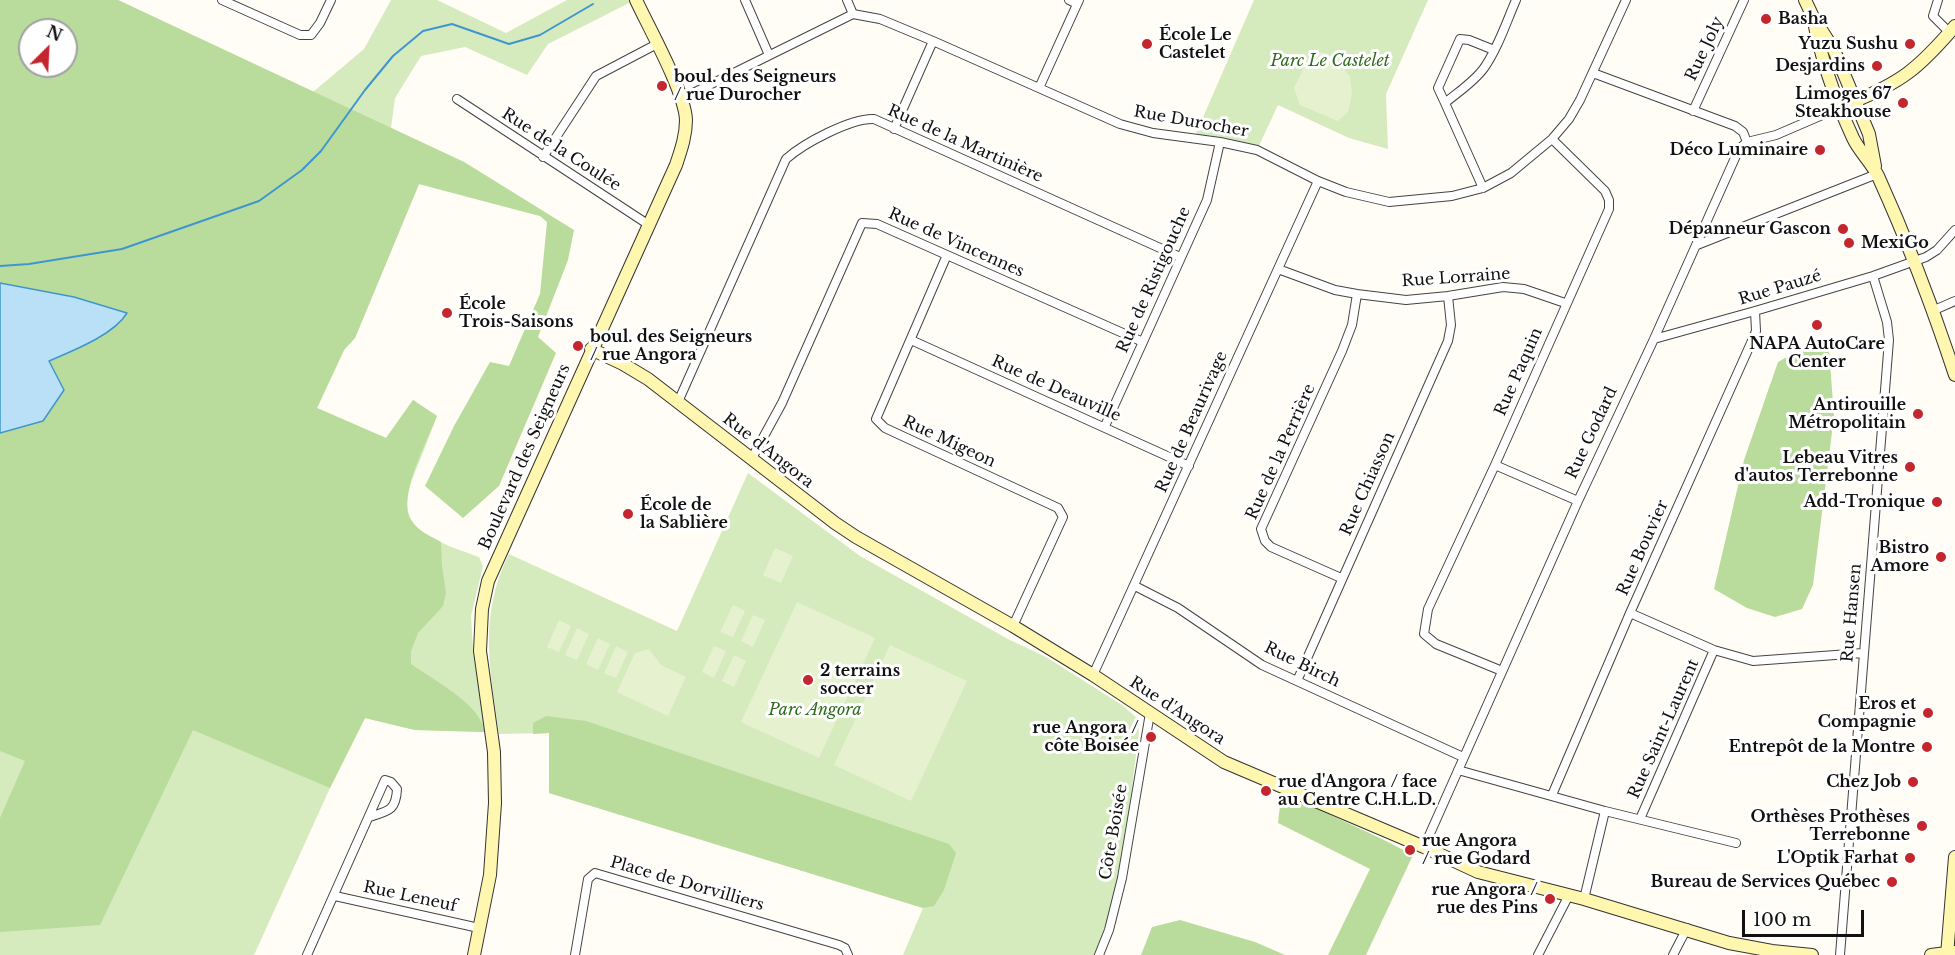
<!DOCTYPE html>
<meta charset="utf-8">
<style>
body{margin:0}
#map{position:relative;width:1955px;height:955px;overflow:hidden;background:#fffdf5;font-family:"Libre Baskerville",serif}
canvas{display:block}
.north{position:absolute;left:18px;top:18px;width:60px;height:60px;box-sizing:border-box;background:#fff;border:2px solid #a0a0a0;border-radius:50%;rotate:24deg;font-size:16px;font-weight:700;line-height:24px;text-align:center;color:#111}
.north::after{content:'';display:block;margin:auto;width:21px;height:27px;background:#c4262e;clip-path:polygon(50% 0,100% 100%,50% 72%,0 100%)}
.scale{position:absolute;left:1742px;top:910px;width:122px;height:27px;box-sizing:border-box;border:3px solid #111;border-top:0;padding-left:8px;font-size:18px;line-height:21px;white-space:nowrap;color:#111;-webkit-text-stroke:4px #fff;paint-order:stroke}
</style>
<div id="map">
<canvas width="1955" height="955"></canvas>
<div class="north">N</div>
<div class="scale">100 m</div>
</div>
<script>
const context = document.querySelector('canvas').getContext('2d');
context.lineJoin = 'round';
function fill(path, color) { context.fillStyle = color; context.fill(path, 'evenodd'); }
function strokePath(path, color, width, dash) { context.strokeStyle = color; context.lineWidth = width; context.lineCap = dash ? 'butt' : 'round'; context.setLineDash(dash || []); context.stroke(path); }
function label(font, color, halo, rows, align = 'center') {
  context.font = font + ' "Libre Baskerville",serif'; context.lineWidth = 6; context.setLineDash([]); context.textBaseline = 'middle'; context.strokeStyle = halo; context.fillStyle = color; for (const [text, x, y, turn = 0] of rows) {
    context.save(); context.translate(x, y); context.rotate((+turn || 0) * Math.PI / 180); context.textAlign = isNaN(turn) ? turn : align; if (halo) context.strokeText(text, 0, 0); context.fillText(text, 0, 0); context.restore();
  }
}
fill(new Path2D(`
 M0,0H118L313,92L364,49L391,0H437L506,33L567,0H630L631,2L548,44L527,75L465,47L421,56L395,98L391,128L464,162L541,210L540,216L419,184L355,338L344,350L317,408L386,438L413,400L437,416C431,431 426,445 420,460C410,484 396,514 423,532C440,544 460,550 479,557L483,566L471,616L473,650L485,732L415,730L365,718L330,788L254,955H0ZM30,30H66V66H30Z
 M1254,0H1428L1386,94L1388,149L1349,138L1278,105L1257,150L1194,138Z
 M748,473L860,556L1008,639L1046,657L1122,705L1137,718L1139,731C1129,806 1124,884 1096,955H903L923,908L549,793V733L499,734C490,669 478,616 509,554L677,631Z`), '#d5ebbd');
fill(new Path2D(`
 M0,0H118L464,162L574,230L568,260L538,337L556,353L499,486L463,518L425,486L454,426L490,362L509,366L540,294L547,222L540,216L419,184L355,338L344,350L317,408L386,438L413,400L437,416C428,440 397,496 411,520C418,531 430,536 441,542L442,566L446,593L443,606L418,633L411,651V664C433,680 480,703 485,732L415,730L365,718L330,788L193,730L100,925L0,932V818L25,761L0,751V433L43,421L48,361L81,347L126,313L74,297L0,283ZM30,30H66V66H30Z
 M1829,350L1834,416L1813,585L1802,609L1775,617L1747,608L1714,589L1744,460L1778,362L1796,352Z
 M546,716L586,721L949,844L956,853L944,890L934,906L923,908L549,793V733L533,734V723Z
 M1290,796L1382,839L1413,855L1366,955H1328L1370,869L1278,823L1280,805Z
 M1180,920L1255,942L1285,955H1141L1152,927Z`), '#b9dc9c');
fill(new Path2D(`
 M1313,50L1334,57L1350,77L1352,94L1348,112L1338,121L1300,105L1294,88Z
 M775,548L793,556L781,583L763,575Z
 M797,602L875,638L819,758L741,722Z
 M733,605L745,611L733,637L720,632Z
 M753,615L765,620L753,647L741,641Z
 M559,620L571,626L559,652L547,647Z
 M577,628L589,634L577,660L565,655Z
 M598,638L610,644L598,670L586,664Z
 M890,645L967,681L911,801L834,765Z
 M616,646L628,652L616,678L604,673Z
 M714,646L726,651L714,678L702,672Z
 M649,649L661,665L686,677L668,716L617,692L635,653Z
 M734,655L746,661L734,687L722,681Z`), '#e6f2cf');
const water = new Path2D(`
 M0,283L74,297L127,313C114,335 72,351 49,361L64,390L43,421L0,433Z`);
fill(water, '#b9e0f7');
strokePath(water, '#3f96cf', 1.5);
strokePath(new Path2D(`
 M0,266L29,264L122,249L259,201L302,170L321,151L365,90L393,56L423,31L452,24L509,44L540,35L593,4`), '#3f96cf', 2);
const street = new Path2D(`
 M222,0L300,35H311L320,23L331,0
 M745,0L769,55
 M847,0L853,14
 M1069,0L1077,4
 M1938,0L1933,16L1950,33
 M1593,73L1735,126L1743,132L1747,142
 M1039,88L1079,0
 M457,99L649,225
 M681,99L853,14L880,19L933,41L1120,124L1153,133L1220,142L1257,150L1318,181L1346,192L1389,202L1452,196L1483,188L1511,173L1552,139L1569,119L1580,100L1626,0
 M1445,103L1438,88L1460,39L1469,40L1494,50
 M1693,111L1744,0
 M894,129L933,41
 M543,157L596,76L657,44
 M1483,188L1445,103C1458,92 1474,82 1484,68C1498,48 1506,23 1516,0
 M1697,245L1877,174
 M947,255L876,419L885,428L1058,508L1063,517L1013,626
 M1278,269L1335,290L1357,294L1406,300L1448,296L1503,287L1524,289L1565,303
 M1932,311L1955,301
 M1654,339L1755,311L1873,276L1926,257L1937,250L1955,230
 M911,340L1189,466
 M678,402L786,159C804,143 851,118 874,119L1180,257
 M1105,426L1207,200L1220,142
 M752,458L782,403L862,223L877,224L1143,342
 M1495,465L1578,501
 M1341,578L1271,547L1265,541L1261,529L1342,351L1352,325L1357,294
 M1135,586L1178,608L1262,665L1463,757
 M1630,613L1714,650L1753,661L1863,653
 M1502,671L1436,644L1424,634L1428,609L1495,465L1609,209V200L1605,191L1552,139
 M1093,675L1318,181
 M1297,681L1448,341L1451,325L1448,296
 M1458,770L1605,811L1736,843
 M1552,795L1630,613L1751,343L1756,331L1755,311
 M1640,819L1714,650
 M1424,847L1578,501L1654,339L1739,149L1747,142L1776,135L1841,107
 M335,896L479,928
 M1584,899L1605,811
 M307,955L385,780L391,782L397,789C396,811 388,811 369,817
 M575,955L588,879L595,873L839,945L845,948L848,955
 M1099,955L1109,930L1122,878L1150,713
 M1538,955L1569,895
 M1673,955L1687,928
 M1840,955L1889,340L1887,322L1873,276`);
const secondary = new Path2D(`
 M1805,0L1813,17L1834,50L1869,134L1875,166
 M1813,17C1821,59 1835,99 1853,138C1859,151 1871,162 1878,176C1907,240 1933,308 1955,375
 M1850,103C1901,83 1919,68 1955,26
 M591,349L623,364L648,379L835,523L856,537L1013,626L1093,675L1224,762L1424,847L1478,872L1584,899L1729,943L1772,951L1812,955
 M474,955L490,875L495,803L494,752L480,651L482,609L488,581L676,165C681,150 686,136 686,120C685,92 649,28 636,0
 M1931,955L1954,952
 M1947,955L1955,857`);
strokePath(street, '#444', 10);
strokePath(secondary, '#333', 14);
strokePath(street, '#fff', 8);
strokePath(secondary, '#fff6b0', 12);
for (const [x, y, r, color] of [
 [1766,19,6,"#c4262e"],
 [1147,44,6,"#c4262e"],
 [1910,44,6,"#c4262e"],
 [1877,66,6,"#c4262e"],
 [662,86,6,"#c4262e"],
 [1903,103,6,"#c4262e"],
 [1820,150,6,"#c4262e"],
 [1843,229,6,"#c4262e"],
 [1849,243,6,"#c4262e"],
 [447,313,6,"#c4262e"],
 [1817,325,6,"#c4262e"],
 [578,346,6,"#c4262e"],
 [1918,414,6,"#c4262e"],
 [1910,467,6,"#c4262e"],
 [1937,502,6,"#c4262e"],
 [628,514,6,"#c4262e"],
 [1941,557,6,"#c4262e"],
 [808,680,6,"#c4262e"],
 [1928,713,6,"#c4262e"],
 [1151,737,6,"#c4262e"],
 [1927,747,6,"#c4262e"],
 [1913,782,6,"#c4262e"],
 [1266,791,6,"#c4262e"],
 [1922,826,6,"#c4262e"],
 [1410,850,6,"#c4262e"],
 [1910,858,6,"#c4262e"],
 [1892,882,6,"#c4262e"],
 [1550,899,6,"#c4262e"]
]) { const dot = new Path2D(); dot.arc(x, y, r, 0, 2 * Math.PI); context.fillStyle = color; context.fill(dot); strokePath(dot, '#fff', 2); }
label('bold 16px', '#111', '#fff', [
 ["Basha",1778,19,"left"],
 ["École Le",1159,35,"left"],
 ["Castelet",1159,53,"left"],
 ["Yuzu Sushu",1898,44],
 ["Desjardins",1865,66],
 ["boul. des Seigneurs",674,77,"left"],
 ["/ rue Durocher",674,95,"left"],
 ["Limoges 67",1891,94],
 ["Steakhouse",1891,112],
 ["Déco Luminaire",1808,150],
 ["Dépanneur Gascon",1831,229],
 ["MexiGo",1861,243,"left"],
 ["École",459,304,"left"],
 ["Trois-Saisons",459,322,"left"],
 ["boul. des Seigneurs",590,337,"left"],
 ["/ rue Angora",590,355,"left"],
 ["NAPA AutoCare",1817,344,"center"],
 ["Center",1817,362,"center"],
 ["Antirouille",1906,405],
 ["Métropolitain",1906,423],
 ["Lebeau Vitres",1898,458],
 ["d'autos Terrebonne",1898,476],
 ["Add-Tronique",1925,502],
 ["École de",640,505,"left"],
 ["la Sablière",640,523,"left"],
 ["Bistro",1929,548],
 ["Amore",1929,566],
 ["2 terrains",820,671,"left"],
 ["soccer",820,689,"left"],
 ["Eros et",1916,704],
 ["Compagnie",1916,722],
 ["rue Angora /",1139,728],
 ["côte Boisée",1139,746],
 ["Entrepôt de la Montre",1915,747],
 ["rue d'Angora / face",1278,782,"left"],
 ["au Centre C.H.L.D.",1278,800,"left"],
 ["Chez Job",1901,782],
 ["Orthèses Prothèses",1910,817],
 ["Terrebonne",1910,835],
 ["rue Angora",1422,841,"left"],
 ["/ rue Godard",1422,859,"left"],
 ["L'Optik Farhat",1898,858],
 ["Bureau de Services Québec",1880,882],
 ["rue Angora /",1538,890],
 ["rue des Pins",1538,908]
], 'right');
label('16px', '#111', '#fff', [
 ["Rue Joly",1705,49,-65],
 ["Rue Durocher",1191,122,10],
 ["Rue de la Martinière",965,144,24],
 ["Rue de la Coulée",561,150,33],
 ["Rue de Vincennes",956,243,24],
 ["Rue Lorraine",1456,278,-4],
 ["Rue de Ristigouche",1154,280,-66],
 ["Rue Pauzé",1780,288,-17],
 ["Rue Paquin",1519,372,-66],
 ["Rue de Deauville",1056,389,24],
 ["Rue de Beaurivage",1192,422,-66],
 ["Rue Godard",1592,433,-65],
 ["Rue Migeon",949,442,25],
 ["Rue d'Angora",768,451,38],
 ["Rue de la Perrière",1281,452,-66],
 ["Boulevard des Seigneurs",525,457,-66],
 ["Rue Chiasson",1368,484,-66],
 ["Rue Bouvier",1643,548,-66],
 ["Rue Hansen",1852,613,-85],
 ["Rue Birch",1302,665,26],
 ["Rue d'Angora",1177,711,33],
 ["Rue Saint-Laurent",1664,729,-66],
 ["Côte Boisée",1114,832,-80],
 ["Place de Dorvilliers",687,884,16],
 ["Rue Leneuf",410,897,12]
]);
label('italic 16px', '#2f6b1f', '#fff', [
 ["Parc Le Castelet",1330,61],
 ["Parc Angora",815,710]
]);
</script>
